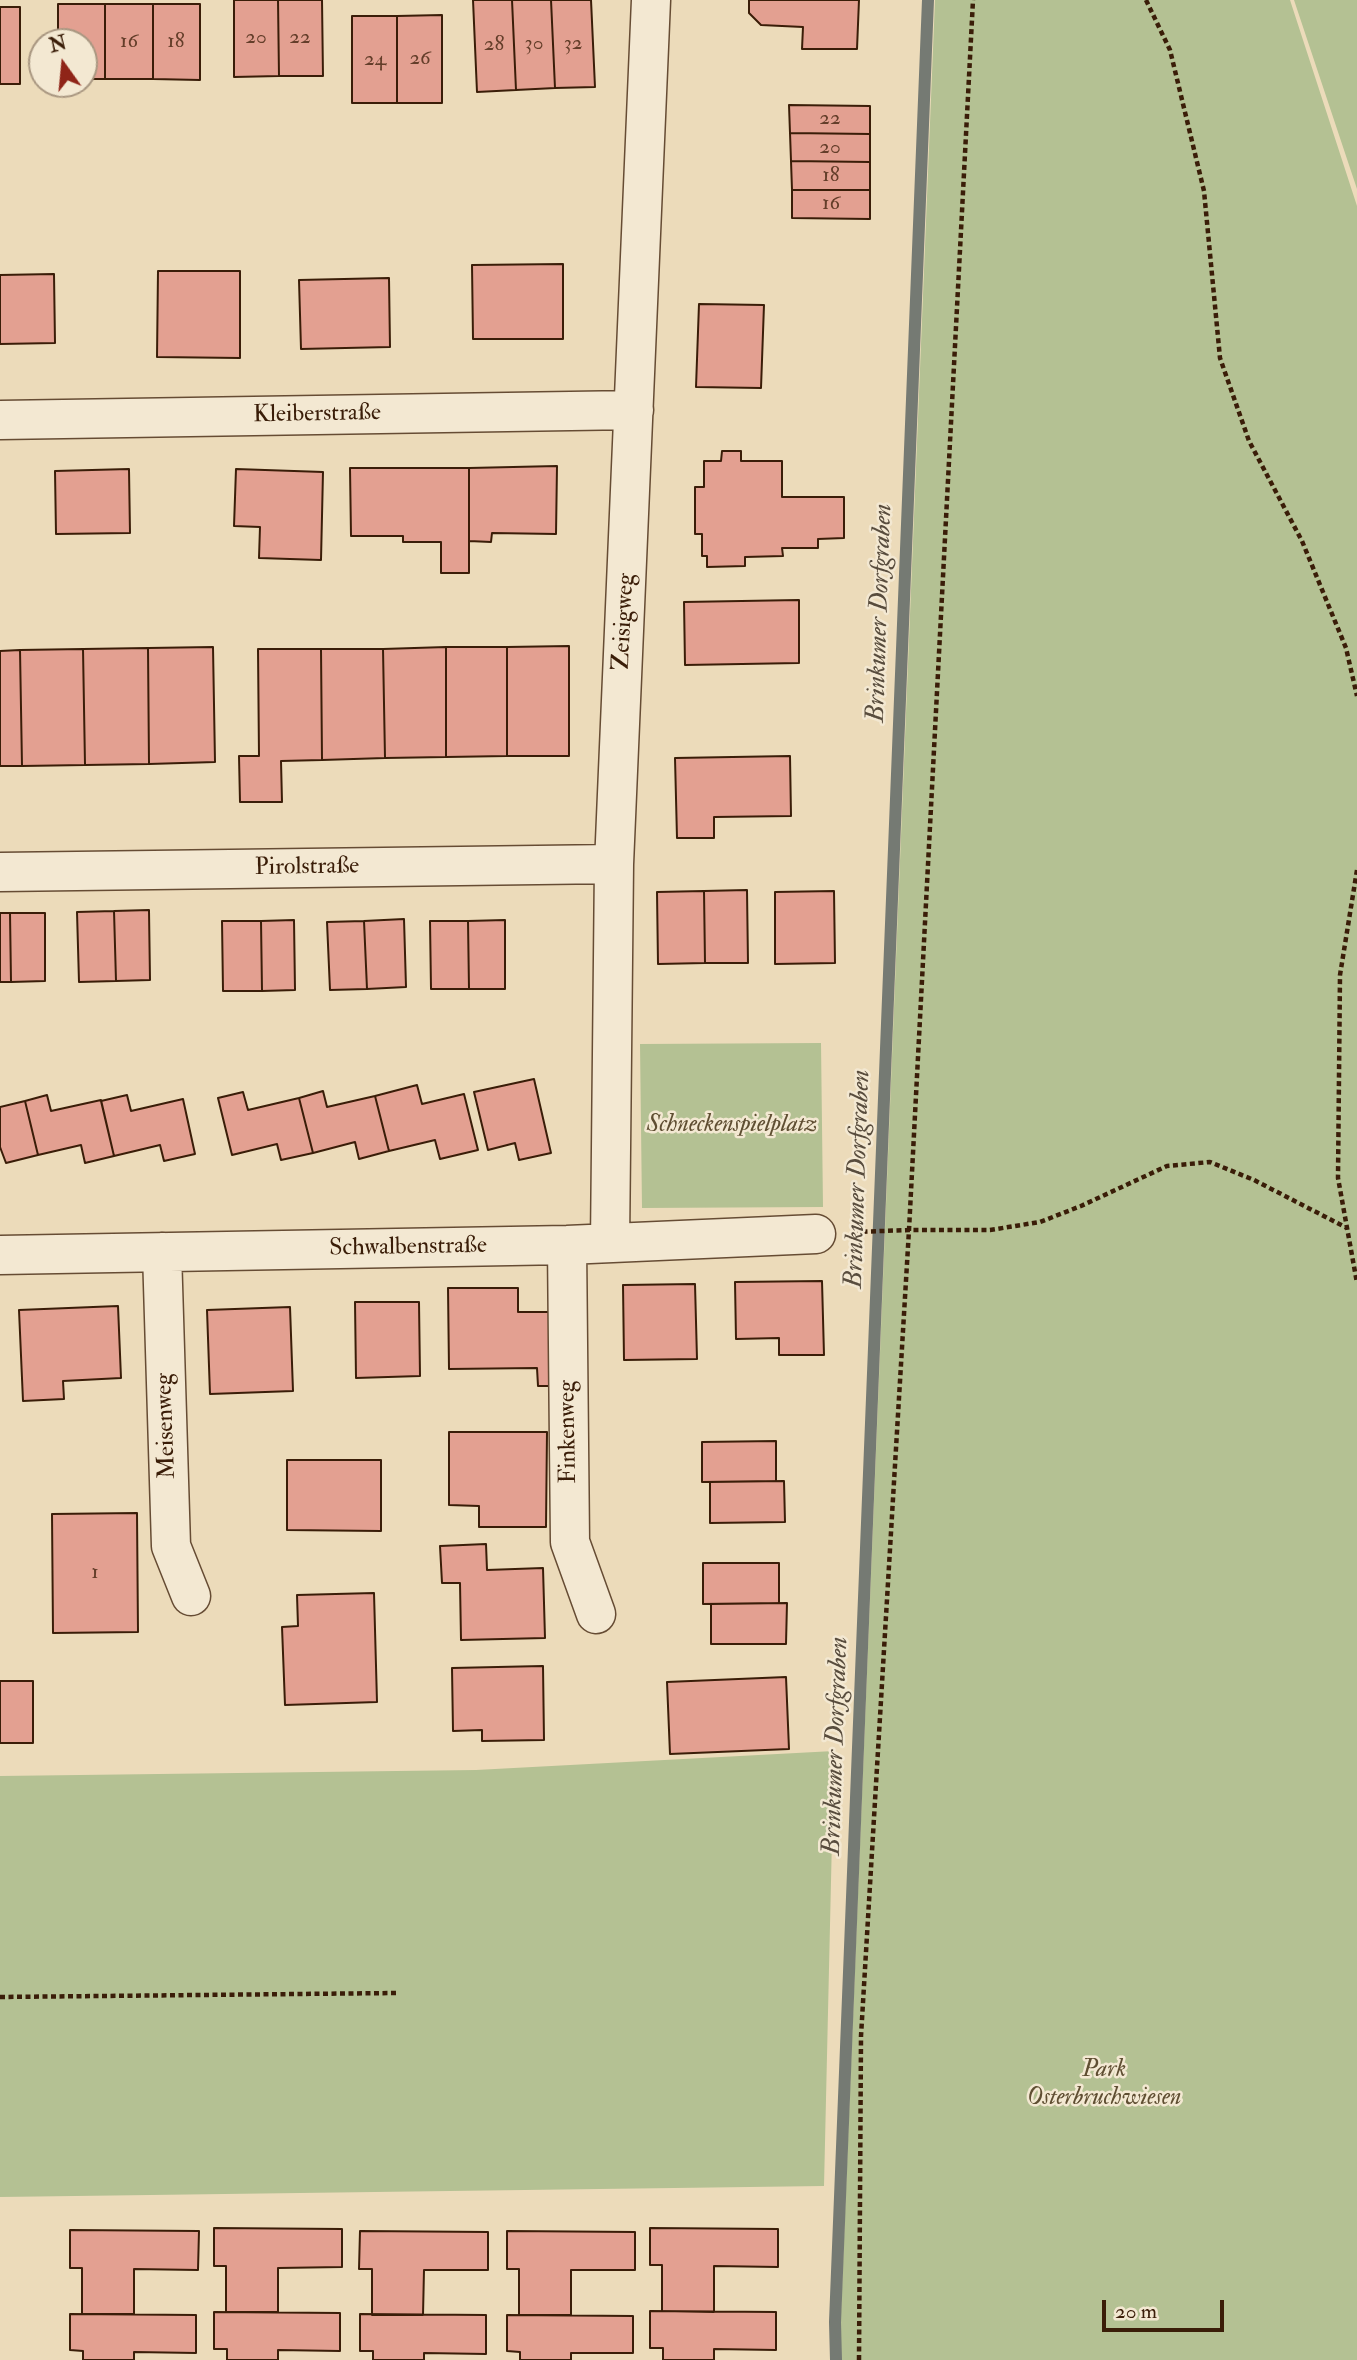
<!DOCTYPE html>
<meta charset="utf-8">
<style>
body{margin:0}
#map{position:relative;width:1357px;height:2360px;overflow:hidden;background:#ecdbba;font-family:"IM FELL Double Pica",serif}
canvas{display:block}
.north{position:absolute;left:28px;top:28px;width:70px;height:70px;box-sizing:border-box;background:#f3e8d2;border:2px solid #a99781;border-radius:50%;rotate:345deg;font-size:19px;font-weight:700;line-height:28px;text-align:center;color:#3a1d08}
.north::after{content:'';display:block;margin:auto;width:24px;height:32px;background:#8f2418;clip-path:polygon(50% 0,100% 100%,50% 72%,0 100%)}
.scale{position:absolute;left:1102px;top:2300px;width:122px;height:32px;box-sizing:border-box;border:4px solid #3a1d08;border-top:0;padding-left:9px;font-size:21px;line-height:24px;white-space:nowrap;color:#3a1d08;-webkit-text-stroke:5px #f3e8d2;paint-order:stroke}
</style>
<div id="map">
<canvas width="1357" height="2360"></canvas>
<div class="north">N</div>
<div class="scale">20 m</div>
</div>
<script>
const context = document.querySelector('canvas').getContext('2d');
context.lineJoin = 'round';
function fill(path, color) { context.fillStyle = color; context.fill(path, 'evenodd'); }
function strokePath(path, color, width, dash) { context.strokeStyle = color; context.lineWidth = width; context.lineCap = dash ? 'butt' : 'round'; context.setLineDash(dash || []); context.stroke(path); }
function label(font, color, halo, rows, align = 'center') {
  context.font = font + ' "IM FELL Double Pica",serif'; context.lineWidth = 5; context.setLineDash([]); context.textBaseline = 'middle'; context.strokeStyle = halo; context.fillStyle = color; for (const [text, x, y, turn = 0] of rows) {
    context.save(); context.translate(x, y); context.rotate((+turn || 0) * Math.PI / 180); context.textAlign = isNaN(turn) ? turn : align; if (halo) context.strokeText(text, 0, 0); context.fillText(text, 0, 0); context.restore();
  }
}
fill(new Path2D(`
 M935,0H1290L1357,206V2360H839Z
 M1294,0H1357V189Z
 M821,1043L823,1207L642,1208L640,1044Z
 M834,1751L824,2186L0,2197V1776L476,1770Z`), '#b4c193');
strokePath(new Path2D(`
 M836,2360L835,2322L928,0`), '#757a73', 12);
const building = new Path2D(`
 M234,0H278L279,76L234,77Z
 M278,0H322L323,76H279Z
 M473,0H512L516,90L477,92Z
 M512,0H551L555,88L516,90Z
 M551,0H591L595,87L555,88Z
 M749,0H859L857,49H802L803,27L761,25L749,13Z
 M58,4H105V79H84V42H58Z
 M105,4H153V79H105Z
 M153,4H200V80L153,79Z
 M0,7H20V84H0Z
 M442,15V103H397V16Z
 M352,16H397V103H352Z
 M789,105L870,106V134L790,133Z
 M790,133L870,134V162L791,161Z
 M791,161L870,162V190H792Z
 M792,190H870V219L792,218Z
 M563,264V339H473L472,265Z
 M158,271H240V358L157,357Z
 M54,274L55,343L0,344V275Z
 M389,278L390,347L301,349L299,280Z
 M699,304L764,305L761,388L696,387Z
 M722,451H741V461H782V497H844V538L818,539V548H782L783,556L745,557V566L707,567V556H702V534H695V487H704V461H721Z
 M557,466L556,534L492,533L491,542L469,541V468Z
 M350,468H469V573H441V542H403V536H351Z
 M129,469L130,533L56,534L55,471Z
 M236,469L323,472L321,560L259,558L260,527L234,526Z
 M799,600V663L685,665L684,602Z
 M569,646V756H507V647Z
 M213,647L215,762L149,764L148,648Z
 M446,647H507V756L446,757Z
 M446,647V757L385,758L383,649Z
 M148,648L149,764L85,765L83,649Z
 M83,649L85,765L22,766L20,650Z
 M258,649H321L322,760L281,761L282,802H240L239,756H259Z
 M321,649H383L385,758L322,760Z
 M20,650L22,766H0V651Z
 M790,756L791,816L714,817V838H677L675,758Z
 M747,890L748,963H705L704,891Z
 M704,891L705,963L658,964L657,892Z
 M834,891L835,963L775,964V892Z
 M149,910L150,980L116,981L114,911Z
 M114,911L116,981L79,982L77,912Z
 M0,913H10L11,982H0Z
 M10,913H45V981L11,982Z
 M404,919L406,987L367,989L364,921Z
 M294,920L295,990L262,991L261,921Z
 M505,920V989H469L468,921Z
 M222,921H261L262,991H223Z
 M364,921L367,989L330,990L327,922Z
 M430,921H468L469,989H431Z
 M534,1079L551,1153L519,1160L515,1143L488,1150L474,1092Z
 M417,1085L422,1104L464,1094L478,1150L440,1159L435,1140L389,1151L375,1096Z
 M323,1091L327,1107L375,1096L389,1151L359,1159L355,1142L313,1153L299,1098Z
 M243,1092L248,1110L299,1098L313,1153L281,1160L277,1144L232,1155L218,1098Z
 M47,1095L51,1111L101,1100L114,1156L85,1163L81,1145L38,1155L25,1101Z
 M127,1095L131,1111L183,1099L195,1154L164,1161L160,1145L114,1156L101,1101Z
 M25,1101L38,1155L6,1163L0,1147V1107Z
 M822,1281L824,1355H779V1338L736,1339L735,1282Z
 M695,1284L697,1359L624,1360L623,1285Z
 M448,1288H518V1312H558L559,1386H538L537,1368L449,1369Z
 M355,1302H419L420,1376L356,1378Z
 M118,1306L121,1378L63,1381L64,1399L23,1401L19,1310Z
 M290,1307L293,1391L210,1394L207,1310Z
 M449,1432H547L546,1527H479V1506L449,1505Z
 M776,1441V1481L702,1482V1442Z
 M287,1460H381V1531L287,1530Z
 M784,1481L785,1522L710,1523V1482Z
 M137,1513L138,1632L53,1633L52,1514Z
 M486,1544L487,1570L543,1568L545,1638L461,1640L460,1583H442L440,1546Z
 M703,1563H779V1603L703,1604Z
 M374,1593L377,1702L285,1705L282,1627L298,1626L297,1595Z
 M787,1603L786,1644H711V1604Z
 M543,1666L544,1740L482,1741V1730L453,1731L452,1668Z
 M786,1677L789,1749L670,1754L667,1682Z
 M0,1681H33V1743H0Z
 M214,2228L342,2229V2267L278,2268V2312H226V2266H214Z
 M650,2228L778,2229V2267L714,2266V2312L662,2311V2265H650Z
 M70,2230L199,2231L198,2270L134,2269V2314H82V2268H70Z
 M360,2231L488,2232V2270H424L423,2315H372V2269H359Z
 M507,2231L635,2232V2270H571V2315H519V2269H507Z
 M650,2311L776,2312V2350L714,2349V2360H663V2348H650Z
 M214,2312L340,2313V2351L278,2350V2360H227V2349H214Z
 M70,2314L196,2315V2353L134,2352V2360H83V2351L70,2350Z
 M360,2314L486,2315V2354L424,2353V2360H373V2351H360Z
 M507,2315L633,2316V2353H571V2360H520V2352L507,2351Z`);
fill(building, '#e3a091');
strokePath(building, '#3a1d08', 2);
const minor = new Path2D(`
 M0,420L634,410
 M0,872L614,864
 M610,1243L614,864L651,0
 M567,1245L570,1542L596,1614
 M162,1252L171,1546L191,1596
 M0,1255L567,1245L816,1234`);
strokePath(minor, '#664c34', 41);
strokePath(new Path2D(`
 M1146,0L1170,50L1204,191L1220,358L1249,441L1302,541L1346,648L1357,696
 M1357,870L1340,975L1338,1178L1357,1283
 M854,1232L909,1230H990L1040,1222L1081,1206L1167,1166L1210,1162L1254,1180L1347,1228
 M0,1997L398,1993
 M859,2360L861,2036L909,1230L973,0`), '#3a1d08', 4.5, [5, 3.5]);
strokePath(minor, '#f3e8d2', 38);
label('21px', '#643e2a', null, [
 ["20",256,38],
 ["22",300,38],
 ["16",129,42],
 ["18",176,42],
 ["30",534,44],
 ["32",573,44],
 ["28",494,45],
 ["26",420,59],
 ["24",375,60],
 ["22",830,119],
 ["20",830,148],
 ["18",831,176],
 ["16",831,204],
 ["1",95,1573]
]);
label('24px', '#3a1d08', '#f3e8d2', [
 ["Kleiberstraße",317,415,-1],
 ["Zeisigweg",625,622,-87],
 ["Pirolstraße",307,868,-1],
 ["Schwalbenstraße",408,1248,-1],
 ["Meisenweg",167,1426,-92],
 ["Finkenweg",569,1432,-91]
]);
label('italic 24px', '#5f4e32', '#f3e8d2', [
 ["Schneckenspielplatz",732,1126],
 ["Park",1104,2071],
 ["Osterbruchwiesen",1104,2099]
]);
label('italic 26px', '#584c3d', '#f3e8d2', [
 ["Brinkumer Dorfgraben",881,613,-88],
 ["Brinkumer Dorfgraben",859,1179,-88],
 ["Brinkumer Dorfgraben",837,1746,-88]
]);
</script>
